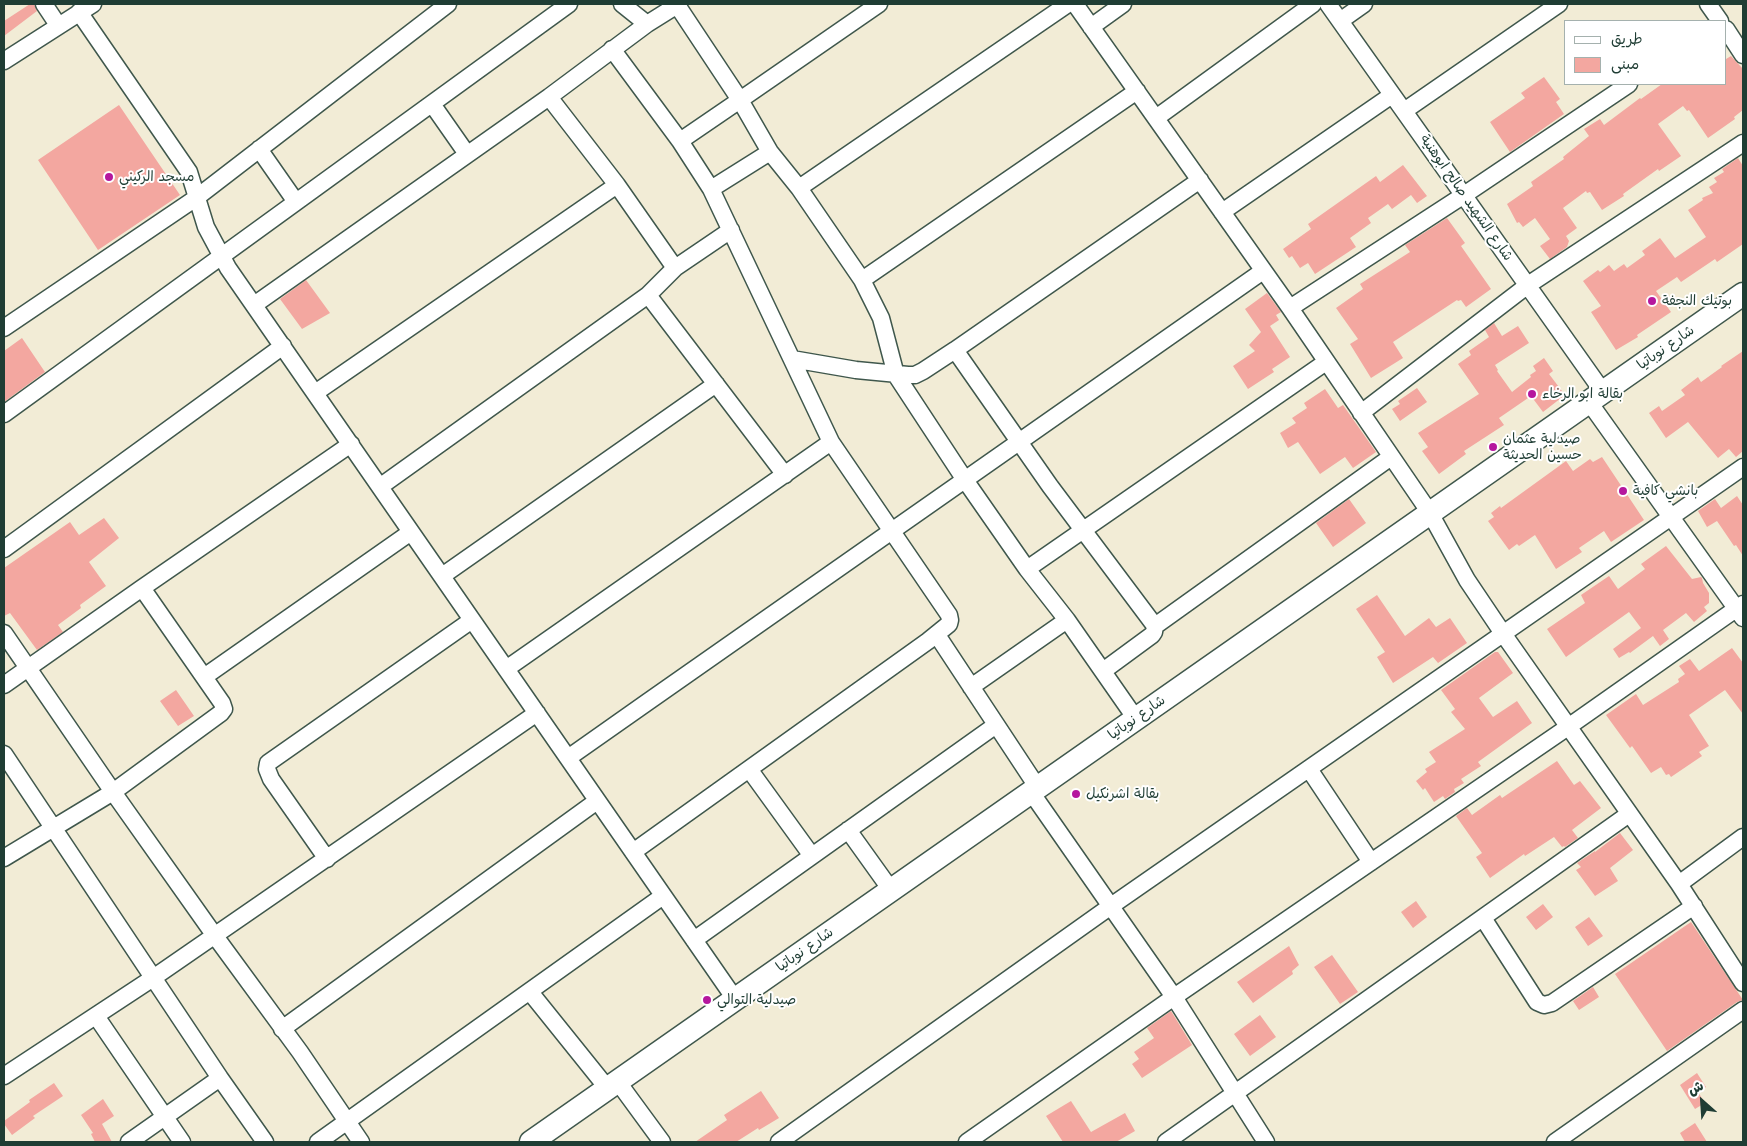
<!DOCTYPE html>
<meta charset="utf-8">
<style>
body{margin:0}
#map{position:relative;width:1747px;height:1146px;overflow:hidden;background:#f2ecd6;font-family:"Shantell Sans","Playpen Sans Arabic",sans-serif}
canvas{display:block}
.frame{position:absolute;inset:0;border:5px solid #1f3d34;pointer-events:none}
.legend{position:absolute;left:1564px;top:20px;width:162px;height:65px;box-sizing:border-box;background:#fff;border:1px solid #a5b1ae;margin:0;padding:6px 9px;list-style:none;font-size:15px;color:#1f3d34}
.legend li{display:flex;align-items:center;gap:10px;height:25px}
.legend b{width:25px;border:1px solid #a5b1ae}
.north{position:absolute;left:1677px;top:1076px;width:50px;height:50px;-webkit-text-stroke:4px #fff;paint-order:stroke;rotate:334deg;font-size:14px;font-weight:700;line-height:20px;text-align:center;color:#1f3d34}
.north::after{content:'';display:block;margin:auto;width:18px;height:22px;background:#1f3d34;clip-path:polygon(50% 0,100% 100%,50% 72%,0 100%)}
</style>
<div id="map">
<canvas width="1747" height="1146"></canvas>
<div class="frame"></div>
<ul class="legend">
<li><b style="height:6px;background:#fff"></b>طريق</li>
<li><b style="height:14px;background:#f3a7a0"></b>مبنى</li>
</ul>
<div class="north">ش</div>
</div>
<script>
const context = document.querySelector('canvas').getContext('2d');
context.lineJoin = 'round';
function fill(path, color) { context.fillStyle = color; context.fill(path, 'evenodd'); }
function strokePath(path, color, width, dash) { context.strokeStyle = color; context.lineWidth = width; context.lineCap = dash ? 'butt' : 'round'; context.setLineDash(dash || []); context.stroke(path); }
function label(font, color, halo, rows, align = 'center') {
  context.font = font + ' "Shantell Sans","Playpen Sans Arabic",sans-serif'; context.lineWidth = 4; context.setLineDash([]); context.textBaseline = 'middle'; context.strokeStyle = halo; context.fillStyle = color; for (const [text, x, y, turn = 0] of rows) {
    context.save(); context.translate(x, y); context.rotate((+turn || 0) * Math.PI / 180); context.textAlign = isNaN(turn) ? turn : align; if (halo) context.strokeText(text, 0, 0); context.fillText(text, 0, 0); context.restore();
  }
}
fill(new Path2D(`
 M30,4H34L37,11L4,36V21Z
 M1731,56L1743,69V110L1734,117L1735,119L1708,138L1689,110L1687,111L1683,106L1658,124L1681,156L1659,171L1658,169L1623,194L1624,196L1602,210L1590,192L1587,193L1586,191L1563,208L1577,228L1566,236L1569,241L1567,247L1550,259L1540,246L1550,239L1535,218L1523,227L1519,222L1517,223L1507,204L1533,186L1531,182L1564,159L1563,157L1589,136L1584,129L1600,119L1604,125L1640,98L1641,99L1662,84H1726V59Z
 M1544,77L1560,99L1556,102L1564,114L1510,152L1490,122L1525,98L1521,93Z
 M119,105L180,195L98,250L38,160Z
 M1738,158L1743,166V244L1717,262L1715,259L1681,282L1677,277L1656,291L1671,312L1637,335L1638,337L1616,350L1591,312L1601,306L1583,281L1598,270L1600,272L1609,265L1614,271L1624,264L1627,268L1645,255L1642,251L1660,238L1675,258L1706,237L1688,210L1703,200L1702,198L1713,193L1709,187L1717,182L1714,178L1724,172L1722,169Z
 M1403,165L1427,196L1417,203L1411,195L1392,209L1388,204L1368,218L1371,223L1350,238L1356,247L1315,274L1308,263L1300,268L1292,256L1289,258L1283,249L1311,229L1308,224L1376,176L1380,182Z
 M1447,218L1465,243L1461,246L1491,289L1466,307L1461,300L1458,301L1457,300L1393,342L1403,358L1371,378L1350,344L1358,339L1336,308L1363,289L1360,284L1410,252L1405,245Z
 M306,280L330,313L302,329L280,299Z
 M1267,293L1281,312L1276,315L1279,320L1270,326L1290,357L1272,369L1274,372L1248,389L1233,366L1255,351L1249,345L1261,332L1245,309Z
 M1494,323L1502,336L1518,326L1529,343L1495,365L1498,370L1497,371L1512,392L1531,377L1530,375L1536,371L1533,366L1544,358L1553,371L1549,374L1565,395L1543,412L1531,396L1499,418L1504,425L1464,451L1466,454L1439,474L1422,451L1428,447L1418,433L1479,394L1458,364L1471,355L1469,351L1489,337L1485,330Z
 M22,338L45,372L4,402V351Z
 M1743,351V451L1736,457L1729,449L1718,458L1688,422L1666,438L1649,413L1659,406L1662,411L1685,395L1681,390L1698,377L1701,382L1722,367L1721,366Z
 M1417,388L1427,402L1400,421L1392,409L1400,404L1398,401Z
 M1325,389L1338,408L1343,405L1376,452L1353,468L1345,457L1320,474L1298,442L1288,448L1280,433L1296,423L1292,418L1307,408L1304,403Z
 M1602,457L1644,520L1611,542L1604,531L1579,548L1582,552L1556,569L1535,535L1519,546L1517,544L1509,550L1488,521L1494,517L1491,513L1500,506L1501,508L1566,461L1573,471L1590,459L1593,462Z
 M1737,496L1743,505V556L1736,545L1734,546L1717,521L1707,527L1698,511L1715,499L1721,508Z
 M1349,499L1366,523L1333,547L1316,523Z
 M104,518L119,538L89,562L106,586L80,605L81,608L58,625L63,632L37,650L10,613L4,616V568L70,522L79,535Z
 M1666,546L1692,579L1701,577L1702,578L1703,583L1709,593V603L1704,607L1707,611L1694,622L1686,613L1663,630L1669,639L1660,646L1653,636L1630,653L1629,652L1619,658L1613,649L1641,628L1629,612L1566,657L1547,629L1585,603L1581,595L1609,576L1618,589L1645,569L1641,564Z
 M1377,595L1405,636L1429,618L1436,627L1450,618L1467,643L1438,663L1433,657L1393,683L1377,657L1385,652L1356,609Z
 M1732,648L1743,663V714L1725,690L1689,715L1709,746L1699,752L1702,756L1671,777L1669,774L1666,775L1661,767L1651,773L1632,746L1630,748L1606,715L1636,694L1643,705L1679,682L1678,679L1685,674L1679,666L1690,659L1699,671Z
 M1495,652H1498L1513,673L1479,698L1493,717L1517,701L1532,723L1478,762L1481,766L1461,779L1464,783L1454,789L1455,792L1445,799L1443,796L1434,802L1425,788L1423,790L1416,781L1427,772L1425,769L1436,762L1429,752L1465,729L1451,712L1455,709L1441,690Z
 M176,690L194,716L178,726L160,701Z
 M1557,761L1574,785L1580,781L1601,808L1572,830L1578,838L1565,847L1564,846L1562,847L1554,837L1525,856L1524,854L1490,878L1476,857L1482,853L1456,816L1467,808L1472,815L1500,795L1502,798Z
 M1620,833L1633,850L1610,868L1618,881L1595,896L1576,870L1581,867L1577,863L1595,851V852Z
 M1416,901L1427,917L1413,928L1401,912Z
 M1543,904L1553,917L1536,930L1526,917Z
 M1589,917L1603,936L1588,946L1575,927Z
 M1691,922L1743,1000L1737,1002L1667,1051L1615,974Z
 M1289,946L1299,965L1292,971L1293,974L1253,1003L1237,982Z
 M1332,955L1358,992L1340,1004L1314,967Z
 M1593,987L1599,997L1579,1010L1573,1001Z
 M1171,1011L1192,1045L1142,1078L1132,1064L1139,1059L1134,1052L1154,1038L1147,1028Z
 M1260,1015L1276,1037L1250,1056L1234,1034Z
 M1697,1073L1706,1087L1698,1092L1705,1103L1695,1109L1680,1085Z
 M54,1083L63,1096L33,1116L35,1118L12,1135L4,1124V1121L30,1102L29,1100Z
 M761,1091L779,1118L759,1130L758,1128L736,1142H695L727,1120L724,1115Z
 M103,1099L114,1116L102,1124L112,1142H95L91,1134L93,1133L81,1115Z
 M1071,1101L1091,1132L1125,1113L1135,1131L1116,1142H1063L1046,1116Z
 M1695,1123L1707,1142H1685L1680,1133Z`), '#f3a7a0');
const street = new Path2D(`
 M44,4L58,25
 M622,4L647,24
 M1075,4L1290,308L1430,513L1467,580L1504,635L1679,884L1743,983
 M1328,4L1603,392
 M1708,4L1720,21
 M677,5L740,100L879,4
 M79,12L189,172L206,227L228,268L735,999
 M1340,21L1364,4
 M1091,27L1123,4
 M1726,29L1743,55
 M612,49L680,141L711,189L831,442L949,615L950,620L949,624L928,641L633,852
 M4,61L93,4
 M549,97L617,185L675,268
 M432,104L467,154
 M1404,111L1559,4
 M1156,118L1313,4
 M680,141L740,100L770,152L799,188L862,280L881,318L896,375L965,480L1027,569L1067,620L1136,719
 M259,149L296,202
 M799,188L1068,4
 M711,189L770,152
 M1222,212L1392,95
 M862,280L1137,91
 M648,295L785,475
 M254,305L549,97L647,24L679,4
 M1290,308L1464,195L1629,84
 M4,328L196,198L448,4
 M955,350L1050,486L1155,626
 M792,359L856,370L908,375H915L923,371L955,350L1200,180
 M315,393L617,185
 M1589,402L1743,618
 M1361,413L1528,285L1743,143
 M4,414L569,4
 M381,486L648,295L675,268L731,230
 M4,549L283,346
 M1027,569L1326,362
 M442,576L716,384
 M4,633L113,792L215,936L300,1052L361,1142
 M937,635L1038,788
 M506,669L831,442
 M1103,671L1152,635L1154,632L1155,626L1391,457
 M204,677L411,532
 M4,685L142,588L351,444
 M971,687L1067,620
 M4,754L220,1078L265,1142
 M568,758C799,595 1032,435 1263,271
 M749,769L812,856
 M1309,769L1371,862
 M1031,792L1174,997L1266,1142
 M848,830L891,890
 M4,858L113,792L221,713L224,709L222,703L142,588
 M327,859L271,779L267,769L268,763L472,620
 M1679,884L1743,837
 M1483,918L1537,1002L1544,1005L1552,1003L1694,906
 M694,940L996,725
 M530,992L608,1089
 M96,1016L182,1142
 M282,1029L597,801
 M4,1076L153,978L537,713
 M618,1082L662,1142
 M129,1142L220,1078
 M318,1142L663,896
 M779,1142L1111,906L1743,467
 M967,1142L1174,997L1568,727L1743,604
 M1166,1142L1629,814
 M1555,1142L1743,1010`);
const secondary = new Path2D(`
 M531,1142L1743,294`);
strokePath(street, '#3f574c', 19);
strokePath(secondary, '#3f574c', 25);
strokePath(street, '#fff', 16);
strokePath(secondary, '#fff', 22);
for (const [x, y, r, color] of [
 [109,177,5,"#b5179e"],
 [1652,301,5,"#b5179e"],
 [1532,394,5,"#b5179e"],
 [1493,447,5,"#b5179e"],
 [1623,491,5,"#b5179e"],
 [1076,794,5,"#b5179e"],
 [707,1000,5,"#b5179e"]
]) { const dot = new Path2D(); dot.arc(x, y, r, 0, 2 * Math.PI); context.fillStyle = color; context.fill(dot); strokePath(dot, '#fff', 2); }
label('14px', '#1f3d34', '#fff', [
 ["مسجد الركيني",119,177],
 ["بوتيك النجفة",1662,301],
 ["بقالة ابو الرخاء",1542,394],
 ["صيدلية عثمان",1503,439],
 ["حسين الحديثة",1503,455],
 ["بانشي كافية",1633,491],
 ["بقالة اشرنكيل",1086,794],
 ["صيدلية التوالي",717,1000]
], 'left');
label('14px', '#1f3d34', '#fff', [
 ["شارع الشهيد صالح ابوهنية",1466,198,55],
 ["شارع نوباتيا",1666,348,-35],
 ["شارع نوباتيا",1137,718,-35],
 ["شارع نوباتيا",805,950,-35]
]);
</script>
